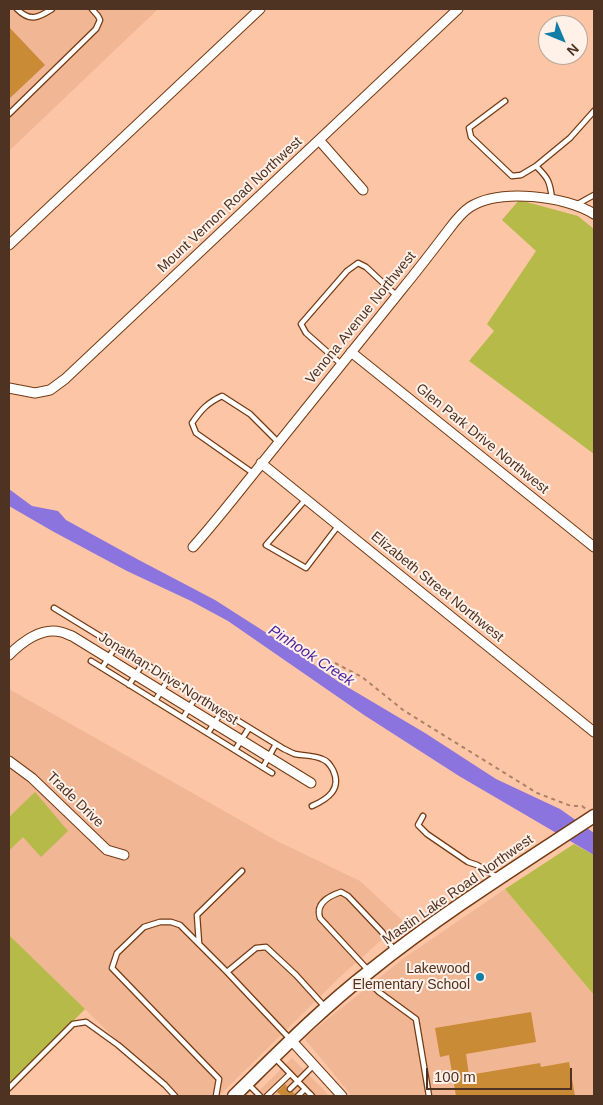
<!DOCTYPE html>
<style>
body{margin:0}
#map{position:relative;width:603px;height:1105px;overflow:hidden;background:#fcc5a5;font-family:Helvetica,sans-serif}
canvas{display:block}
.frame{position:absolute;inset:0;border:10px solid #4e3222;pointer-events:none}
.north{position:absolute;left:538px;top:15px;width:50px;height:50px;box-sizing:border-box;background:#fff0e8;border:1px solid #b8a499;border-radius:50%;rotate:135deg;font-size:14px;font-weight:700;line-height:20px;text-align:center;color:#4e3222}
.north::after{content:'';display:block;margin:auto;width:18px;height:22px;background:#107da6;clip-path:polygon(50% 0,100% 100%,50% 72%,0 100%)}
.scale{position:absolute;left:426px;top:1068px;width:146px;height:22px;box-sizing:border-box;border:2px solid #4e3222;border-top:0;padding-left:6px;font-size:15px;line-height:18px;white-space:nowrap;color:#4e3222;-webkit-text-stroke:4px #fff0e8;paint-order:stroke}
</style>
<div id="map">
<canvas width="603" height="1105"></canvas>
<div class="frame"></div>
<div class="north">N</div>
<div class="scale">100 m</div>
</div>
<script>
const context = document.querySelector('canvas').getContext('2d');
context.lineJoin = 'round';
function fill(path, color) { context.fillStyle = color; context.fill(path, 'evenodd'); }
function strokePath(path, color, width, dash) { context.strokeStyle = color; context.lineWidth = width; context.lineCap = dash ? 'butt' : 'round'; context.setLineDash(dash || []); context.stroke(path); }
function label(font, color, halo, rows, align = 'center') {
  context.font = font + ' Helvetica,sans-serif'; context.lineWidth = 4; context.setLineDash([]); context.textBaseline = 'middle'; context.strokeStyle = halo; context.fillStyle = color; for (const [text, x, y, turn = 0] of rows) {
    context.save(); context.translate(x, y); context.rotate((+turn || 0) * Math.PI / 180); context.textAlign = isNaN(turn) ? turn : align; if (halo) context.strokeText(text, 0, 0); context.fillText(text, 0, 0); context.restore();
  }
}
fill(new Path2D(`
 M9,9H158L9,151Z
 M9,689L277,841L360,881L403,921L343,974L219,1096H174L9,935V851L23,837L35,793L9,817Z
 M505,889L594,995V1096H352L304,1038L404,958Z
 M292,1058L323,1089L329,1096H254Z`), '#f1b694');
fill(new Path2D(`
 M519,200L578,216L594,229V454L469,361L494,331L487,324L536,251L502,220Z
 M35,792L68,831L41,857L23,837L9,851V817Z
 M574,844L594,855V995L505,889Z
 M9,935L85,1009L9,1087Z`), '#b5ba48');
fill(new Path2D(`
 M9,489L32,506L58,511L66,520L137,559L215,600L287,646L339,682L425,733L496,779L560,809L594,833V855L459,776L364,715L228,621L191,601L127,571L54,532L9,506Z`), '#8b74de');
fill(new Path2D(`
 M9,27L45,65L9,99Z
 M531,1012L536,1042L466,1054L469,1075L540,1063L541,1067L569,1062L575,1096H456L449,1055L440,1057L435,1028Z
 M285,1084L287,1086L286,1088L287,1091L289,1093L293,1092L295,1094L294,1096H282L277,1092Z`), '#c98b36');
const lane = new Path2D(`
 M17,9C30,22 38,18 52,9
 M505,101L469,128L471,137L512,176L521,175L536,166L570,138L594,111
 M9,114L96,29L100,20L98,16L92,9
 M536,166C548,178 550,181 552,199
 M576,205L594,195
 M341,364L306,333L301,324L347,271L358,263L366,267L397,296
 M253,473L196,433L192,423C201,410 207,403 222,396L250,414L278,442
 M306,499L266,545L306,568L338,526
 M54,608L284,749C287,750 291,753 295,754C305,756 313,755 322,759C328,761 330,765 333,770C342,789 328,799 312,806
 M91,661L272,773
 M102,668L116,646
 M129,685L143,663
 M155,701L169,678
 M183,718L197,695
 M208,733L222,711
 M235,750L249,728
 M263,767L276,744
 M423,816L418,825L427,834L468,862L477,865L497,877
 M199,943L197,915L242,871
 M368,970L320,918C315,903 329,896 341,892L348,896L382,932L394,950
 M227,972L256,948L266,947L296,975L325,1007
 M365,978L379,992L416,1019L429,1096
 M275,1058L312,1096
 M248,1084L260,1096
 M9,1088L73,1024L86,1022L118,1045L165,1085L175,1096
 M290,1089L314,1065
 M216,1096L219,1079L112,968L117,953L144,927L160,922H171L180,925L227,972L290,1039
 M267,1096L290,1074
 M298,1096L305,1089`);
const street = new Path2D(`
 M319,140L363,190
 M9,245L260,9
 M351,352L594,547
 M9,388L35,393L50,390L65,379L458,9
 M261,463L594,732
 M193,547C218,519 240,490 263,462C309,404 356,346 403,288C417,271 430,254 443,237C451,227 459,214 470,207C500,188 566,196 594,214
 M9,655C22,642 41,627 61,632C65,633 69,635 72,636L311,783
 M9,761L32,778L107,850L124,855
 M291,1040L342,1096`);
const secondary = new Path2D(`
 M234,1096C278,1053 321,1009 370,971C441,914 518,866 594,816`);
strokePath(lane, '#743b13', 7);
strokePath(street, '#743b13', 11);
strokePath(secondary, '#743b13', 15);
strokePath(new Path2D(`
 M335,663L362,677L403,710L537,793L571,806H582L586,809`), '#ab8168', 2, [4, 4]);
strokePath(lane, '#fff', 4.5);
strokePath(street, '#fff', 9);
strokePath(secondary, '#fff', 12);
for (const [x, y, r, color] of [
 [480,977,5,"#107da6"]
]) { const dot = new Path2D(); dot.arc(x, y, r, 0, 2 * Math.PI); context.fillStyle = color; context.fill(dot); strokePath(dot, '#fff0e8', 2); }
label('14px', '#4e3222', '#fff0e8', [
 ["Mount Vernon Road Northwest",230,205,-43],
 ["Venona Avenue Northwest",361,318,-51],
 ["Glen Park Drive Northwest",482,439,39],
 ["Elizabeth Street Northwest",437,587,39],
 ["Jonathan Drive Northwest",168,679,32],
 ["Trade Drive",75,800,44],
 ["Mastin Lake Road Northwest",458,890,-35]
]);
label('14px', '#4e3222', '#fff0e8', [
 ["Lakewood",470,969],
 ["Elementary School",470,985]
], 'right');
label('italic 15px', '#4d219f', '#fff0e8', [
 ["Pinhook Creek",311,656,33]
]);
</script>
